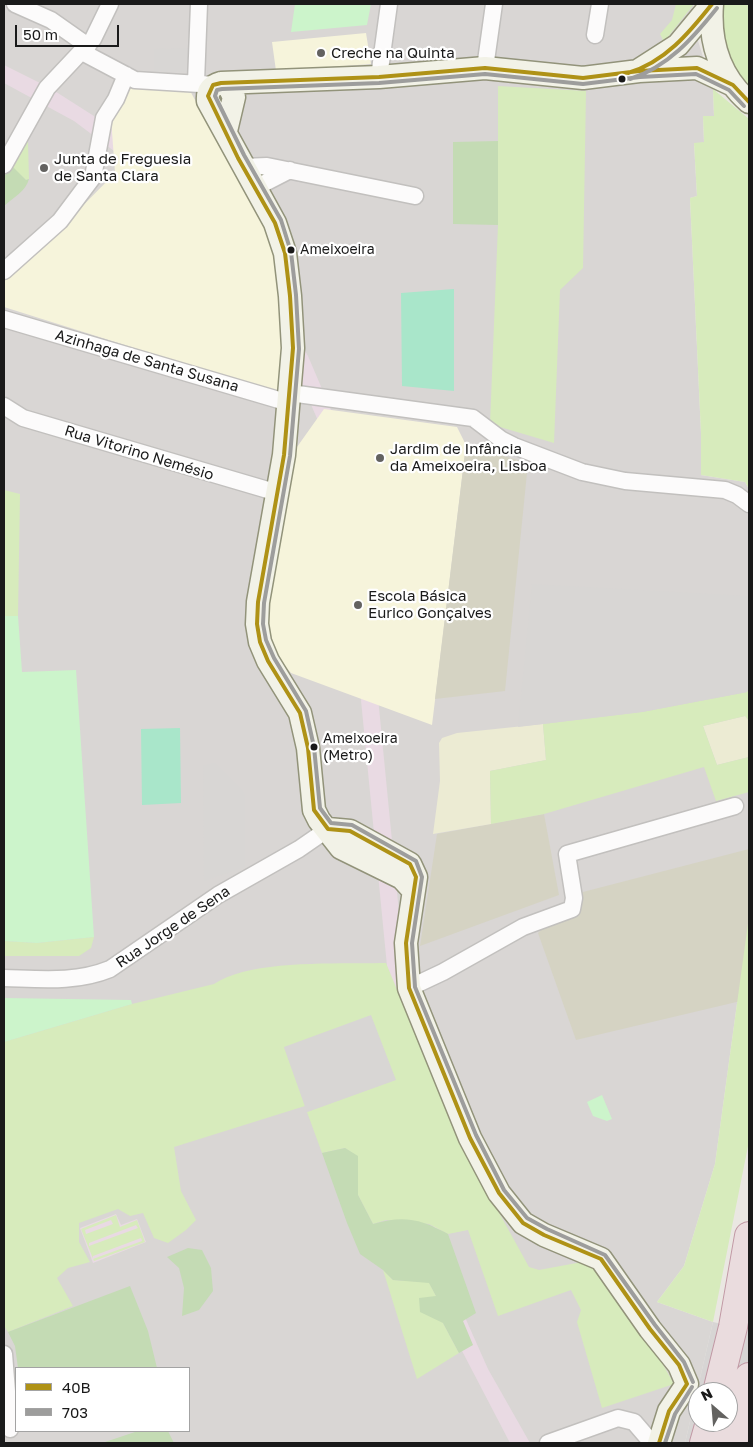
<!DOCTYPE html>
<meta charset="utf-8">
<style>
body{margin:0}
#map{position:relative;width:753px;height:1447px;overflow:hidden;background:#eae7e2;font-family:"Golos Text",sans-serif}
canvas{display:block}
.frame{position:absolute;inset:0;border:5px solid #1a1a1a;pointer-events:none}
.legend{position:absolute;left:15px;top:1367px;width:175px;height:65px;box-sizing:border-box;background:#fff;border:1px solid #a3a3a3;margin:0;padding:6px 9px;list-style:none;font-size:15px;color:#1a1a1a}
.legend li{display:flex;align-items:center;gap:10px;height:25px}
.legend b{width:25px;border:1px solid #a3a3a3}
.north{position:absolute;left:688px;top:1382px;width:50px;height:50px;box-sizing:border-box;background:#fff;border:1px solid #a3a3a3;border-radius:50%;rotate:333deg;font-size:14px;font-weight:700;line-height:20px;text-align:center;color:#1a1a1a}
.north::after{content:'';display:block;margin:auto;width:18px;height:22px;background:#636260;clip-path:polygon(50% 0,100% 100%,50% 72%,0 100%)}
.scale{position:absolute;left:15px;top:25px;width:104px;height:22px;box-sizing:border-box;border:2px solid #1a1a1a;border-top:0;padding-left:6px;font-size:15px;line-height:18px;white-space:nowrap;color:#1a1a1a;-webkit-text-stroke:4px #fff;paint-order:stroke}
</style>
<div id="map">
<canvas width="753" height="1447"></canvas>
<div class="frame"></div>
<ul class="legend">
<li><b style="height:6px;background:#af9216"></b>40B</li>
<li><b style="height:6px;background:#9d9d9c"></b>703</li>
</ul>
<div class="north">N</div>
<div class="scale">50 m</div>
</div>
<script>
const context = document.querySelector('canvas').getContext('2d');
context.lineJoin = 'round';
function fill(path, color) { context.fillStyle = color; context.fill(path, 'evenodd'); }
function strokePath(path, color, width, dash) { context.strokeStyle = color; context.lineWidth = width; context.lineCap = dash ? 'butt' : 'round'; context.setLineDash(dash || []); context.stroke(path); }
function label(font, color, halo, rows, align = 'center') {
  context.font = font + ' "Golos Text",sans-serif'; context.lineWidth = 4.5; context.setLineDash([]); context.textBaseline = 'middle'; context.strokeStyle = halo; context.fillStyle = color; for (const [text, x, y, turn = 0] of rows) {
    context.save(); context.translate(x, y); context.rotate((+turn || 0) * Math.PI / 180); context.textAlign = isNaN(turn) ? turn : align; if (halo) context.strokeText(text, 0, 0); context.fillText(text, 0, 0); context.restore();
  }
}
fill(new Path2D(`
 M4,4H694L690,15L713,89L714,116H703L704,143H694L697,196L690,198L701,433V475L745,482L749,489V667L745,716L749,721V916L715,1164L684,1266L657,1302L713,1322L685,1443H4ZM16,1368H189V1431H16Z`), '#d9d6d4');
fill(new Path2D(`
 M4,65L50,88L119,132L286,316L308,356L337,424L359,503L422,1148L464,1315L488,1369L530,1443H510L461,1349L396,1058L342,506L322,430L293,363L138,169L74,121L4,83Z
 M116,1214L121,1225L137,1219L146,1242L93,1263L80,1228Z`), '#e9dae3');
fill(new Path2D(`
 M366,33L371,64L276,71L272,42Z
 M126,84L189,89L264,225L271,244L284,318L279,389L274,392L4,307V278L47,242L115,173L111,118Z
 M324,409L457,427L466,445L432,725L291,673L280,660L274,646L267,619L297,447Z`), '#f6f4db');
fill(new Path2D(`
 M466,445L528,463L505,691L435,699Z
 M544,814L559,895L420,946L437,834Z
 M749,849V970L745,1000L576,1040L538,933L579,893Z`), '#d5d3c3');
fill(new Path2D(`
 M745,716L749,721V757L717,765L703,726Z
 M543,724L546,760L490,771L491,824L433,834L440,781L439,743L442,738L457,733Z`), '#ecebd3');
fill(new Path2D(`
 M676,4H694L664,42L660,34L672,20Z
 M722,4H749V88L738,76L723,41Z
 M498,86L586,91L583,268L560,290L554,443L490,424L498,225Z
 M713,89L749,119V489L745,482L701,475V433L690,198L697,196L694,143L704,142L703,116H714Z
 M25,141L28,142L29,179L26,180L13,168Z
 M4,490L20,494L18,616H4Z
 M749,667V721L745,716L703,726L717,765L749,757V792L716,801L704,767L544,814L491,824L490,771L546,760L543,724L642,712L747,692Z
 M749,916V1141L713,1322L657,1302L684,1266L715,1164Z
 M94,937L91,948L79,956H4V941L37,943Z
 M386,963L460,1142L529,1267L539,1270L582,1262L605,1275L657,1354L674,1384L602,1408L577,1322L581,1310L571,1290L498,1316L468,1230L448,1234L429,1224L386,1220L373,1224L358,1195V1157L345,1148L322,1153L307,1112L395,1080L284,1047L305,1106L174,1147L181,1191L196,1220L186,1230L168,1243L154,1238L143,1213L130,1216L118,1209L79,1223V1242L90,1262L68,1268L57,1278L73,1306L8,1332L4,1326V1042L132,1004L214,984C250,959 340,964 386,963Z
 M116,1215L120,1227L137,1220L145,1242L94,1261L81,1229ZM111,1220L113,1224L86,1234L85,1230ZM136,1225L138,1228L89,1246V1243ZM141,1238L142,1241L93,1259V1256Z
 M383,1270L393,1280L429,1282L436,1296L443,1323L459,1353L417,1379Z`), '#d7ebbc');
fill(new Path2D(`
 M498,141V225L453,224V142Z
 M13,167L26,180L29,179C26,191 13,198 4,206V176Z
 M345,1148L358,1156V1195L373,1224C403,1215 421,1219 448,1234L476,1313L463,1321L473,1345L459,1353L443,1323L420,1312L419,1298L436,1296L429,1283L393,1280L383,1270L360,1254L347,1223L322,1153Z
 M188,1248L202,1250L211,1268L213,1291L199,1310L182,1316L184,1288L179,1268L167,1257Z
 M130,1286L148,1331L157,1368H18L15,1346L8,1332Z
 M138,1431H168L174,1443H102Z`), '#c4dbb4');
fill(new Path2D(`
 M295,4H371L367,25L291,32Z
 M4,616H18L22,672L76,670L94,937L37,943L4,941Z
 M4,998L131,1000L132,1004L4,1042Z
 M602,1095L612,1119L607,1121L593,1116L587,1102Z`), '#ccf4cb');
fill(new Path2D(`
 M454,289V391L402,386L401,293Z
 M180,728L181,803L142,805L141,729Z`), '#a9e6ca');
fill(new Path2D(`
 M191,48L189,72L154,71V49Z
 M532,584L749,596V689L747,692L642,712L518,727Z
 M215,763L245,794V867L204,881L203,766Z
 M371,1015L396,1080L307,1112L284,1047Z`), '#d8d6d4');
fill(new Path2D(`
 M713,1322L749,1330V1443H685ZM698,1392H728V1422H698Z`), '#d7d5d4');
const street = new Path2D(`
 M15,4L51,20L88,46
 M595,35L600,4
 M82,52L135,80L216,85
 M485,68L494,4
 M379,77L389,4
 M196,82L199,4
 M4,165L47,88L93,39L110,4
 M243,167L267,166L415,196
 M255,188L290,170
 M4,271L60,221L93,177L104,118L116,99L126,75
 M4,319L289,403
 M290,393L473,418L502,440L514,446L582,472L625,481L725,490L737,495L749,504
 M4,406L23,418L278,493
 M4,978C40,979 76,983 110,969L218,895L299,849L328,829
 M409,988L443,972L523,927L572,909L574,898L567,854L735,806
 M4,1354L10,1429
 M548,1443L618,1418L634,1422L652,1443`);
const secondary = new Path2D(`
 M712,4C709,42 720,77 749,102
 M639,70L678,45L712,4
 M221,83L228,85L234,97L226,131
 M328,829L350,831L410,864L416,877L406,943L409,988L470,1138L499,1193L523,1223L544,1235L601,1259L650,1329L679,1365L687,1384
 M413,890L402,878L341,848L319,820L314,810L308,748L300,713L268,661L260,642L257,624L258,602L284,455L293,348L290,296L285,253L275,223L208,101C207,90 211,86 221,83L379,77L485,68L583,78L639,71L697,68L733,85
 M659,1443L669,1411L687,1384`);
const highway = new Path2D(`
 M717,1392L733,1327L749,1236
 M704,1443L710,1422
 M733,1443L749,1377`);
strokePath(street, '#c2c0be', 19);
strokePath(secondary, '#92937a', 25);
strokePath(highway, '#c198a4', 30);
strokePath(street, '#fcfbfb', 16);
strokePath(secondary, '#f2f2e7', 22);
strokePath(highway, '#eadcde', 28);
strokePath(new Path2D(`
 M628,73C665,62 689,33 712,4
 M687,1384L679,1365L650,1329L601,1259L544,1235L523,1223L499,1193L470,1138L409,988L406,943L416,877L410,864L350,831L328,829L314,810L308,748L300,713L268,661L260,642L257,624L258,602L284,455L293,348L290,296L285,253L275,223L238,158L208,96L213,85L221,83L379,77L485,68L583,78L639,71L697,68L733,85L749,102
 M659,1443L669,1411L687,1384`), '#af9216', 4);
strokePath(new Path2D(`
 M630,79C668,67 693,38 717,8
 M693,1382L684,1362L655,1325L605,1255L547,1229L527,1218L504,1190L476,1135L415,987L412,943L422,877L416,861L352,825L331,823L320,808L314,747L306,711L274,658L266,640L263,624L264,603L290,456L299,349L296,295L291,252L281,220L244,155L215,96L217,90L222,89L379,83L485,74L583,84L640,77L696,74L729,90L744,106
 M665,1443L675,1414L692,1387`), '#9d9d9c', 4);
for (const [x, y, r, color] of [
 [321,53,5,"#636260"],
 [622,79,4.5,"#1a1a1a"],
 [44,168,5,"#636260"],
 [291,250,4.5,"#1a1a1a"],
 [380,458,5,"#636260"],
 [358,605,5,"#636260"],
 [314,747,4.5,"#1a1a1a"]
]) { const dot = new Path2D(); dot.arc(x, y, r, 0, 2 * Math.PI); context.fillStyle = color; context.fill(dot); strokePath(dot, '#fff', 2); }
label('14px', '#1a1a1a', '#fff', [
 ["Ameixoeira",300,250],
 ["Ameixoeira",323,739],
 ["(Metro)",323,756]
], 'left');
label('15px', '#1a1a1a', '#fff', [
 ["Creche na Quinta",331,53],
 ["Junta de Freguesia",54,159],
 ["de Santa Clara",54,176],
 ["Jardim de Infância",390,449],
 ["da Ameixoeira, Lisboa",390,466],
 ["Escola Básica",368,596],
 ["Eurico Gonçalves",368,613]
], 'left');
label('15px', '#1a1a1a', '#fff', [
 ["Azinhaga de Santa Susana",147,361,16],
 ["Rua Vitorino Nemésio",139,453,17],
 ["Rua Jorge de Sena",173,927,-34]
]);
</script>
